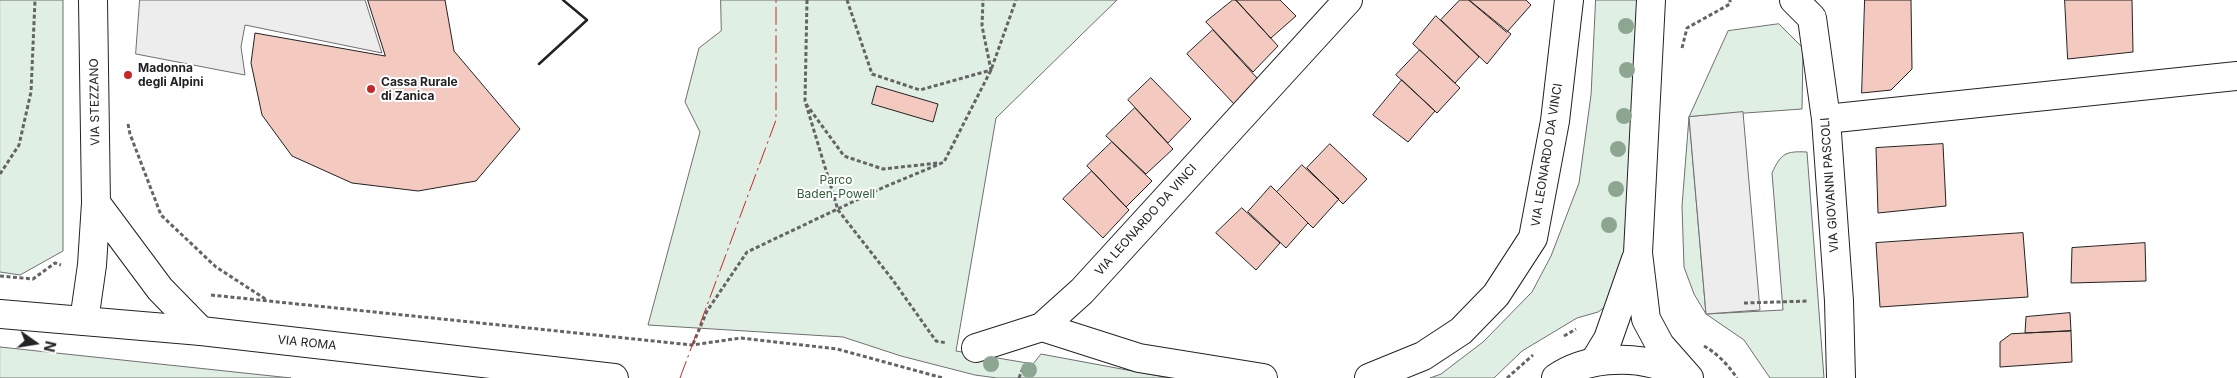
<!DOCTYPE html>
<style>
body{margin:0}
#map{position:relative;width:2237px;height:378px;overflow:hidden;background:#fff;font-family:Inter,sans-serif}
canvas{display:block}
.north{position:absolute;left:10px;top:318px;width:50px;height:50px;-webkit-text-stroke:4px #fff;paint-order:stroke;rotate:103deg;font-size:14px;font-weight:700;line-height:20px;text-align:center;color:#222}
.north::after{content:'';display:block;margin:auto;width:18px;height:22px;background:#222;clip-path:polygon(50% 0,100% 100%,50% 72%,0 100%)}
</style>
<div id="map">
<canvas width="2237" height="378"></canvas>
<div class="north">N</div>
</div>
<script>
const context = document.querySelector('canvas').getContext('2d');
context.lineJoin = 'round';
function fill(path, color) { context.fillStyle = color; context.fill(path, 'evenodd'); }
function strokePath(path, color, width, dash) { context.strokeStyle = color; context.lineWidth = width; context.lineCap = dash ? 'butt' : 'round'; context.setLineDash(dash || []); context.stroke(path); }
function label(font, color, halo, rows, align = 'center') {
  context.font = font + ' Inter,sans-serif'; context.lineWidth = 4; context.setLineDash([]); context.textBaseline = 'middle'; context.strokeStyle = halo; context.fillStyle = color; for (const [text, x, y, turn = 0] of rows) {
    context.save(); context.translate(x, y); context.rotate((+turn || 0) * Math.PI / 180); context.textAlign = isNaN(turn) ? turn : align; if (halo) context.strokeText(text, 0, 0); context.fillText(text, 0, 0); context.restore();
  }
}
const green = new Path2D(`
 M0,0H63V251L20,275L0,272Z
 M721,0H1117L996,118L956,351L1033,364L1041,354L1170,378H997L975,375L901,356L843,337L648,325L700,132L685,102L699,48L721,31Z
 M1596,0H1640L1625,250L1609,304L1598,312L1577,318L1522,351L1494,378H1430L1441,374L1483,342L1532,292L1551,256L1579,183L1591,95Z
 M1779,24L1803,48L1802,109L1689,117L1706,314L1783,310L1772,173C1781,153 1786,151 1807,152L1824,378H1770L1744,340L1706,314L1694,294L1684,267L1682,206L1689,117L1728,31Z
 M0,347L291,378H0Z`);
fill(green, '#e0efe3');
strokePath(green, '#6f6f6f', 1);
const parking = new Path2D(`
 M140,0H365L382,53L245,25L241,47L245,75L136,54Z
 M1743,112L1760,310L1706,314L1689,117Z`);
fill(parking, '#ededed');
strokePath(parking, '#6f6f6f', 1);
const building = new Path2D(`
 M368,0H445L454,51L520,129L476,181L418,191L352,183L292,156L262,115L251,63L255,33L385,56Z
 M1233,0H1236L1278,46L1253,72L1206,22Z
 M1236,0H1280L1296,16L1271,38Z
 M1460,0H1469L1511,34L1487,64L1441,20Z
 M1469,0H1526L1531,5L1507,32Z
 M1865,0H1911L1912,69L1891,90L1862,93Z
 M2065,0H2132L2133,52L2068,59Z
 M1436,16L1479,57L1455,83L1413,44Z
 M1213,30L1258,79L1234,104L1187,54Z
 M1420,50L1460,88L1437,113L1396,75Z
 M1151,78L1191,119L1168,143L1128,100Z
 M1402,80L1435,111L1408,142L1373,115Z
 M877,86L938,104L933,122L872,104Z
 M1135,108L1173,149L1146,174L1106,136Z
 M1112,142L1152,181L1126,207L1087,166Z
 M1330,144L1367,179L1343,204L1307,168Z
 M1943,144L1946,206L1878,213L1876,148Z
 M1302,165L1339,199L1313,228L1277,192Z
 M1092,171L1129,210L1103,238L1063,199Z
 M1271,186L1308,223L1286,248L1248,212Z
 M1242,208L1280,243L1256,270L1216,233Z
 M2023,233L2028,297L1880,307L1876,243Z
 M2145,243L2146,281L2071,283L2072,248Z
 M2070,313L2071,331L2025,333L2026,317Z
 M2071,331L2072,362L2000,367V342L2011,334Z`);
fill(building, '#f3c9c0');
strokePath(building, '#222', 1);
const minor = new Path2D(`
 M1651,0L1638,253L1646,319L1660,345L1689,378
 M1794,0L1812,18L1826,119L1839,301L1841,378
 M1826,119L2237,76
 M96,203L160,289L201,331
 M84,321L92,265L96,203L93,0
 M1042,327L1082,291L1348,0
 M976,348L1042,327L1139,358L1263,378
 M1594,362L1608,339L1636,259
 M1369,378L1423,356L1461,331L1496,295L1533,238L1555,121L1569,0`);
const major = new Path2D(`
 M0,314L201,331L614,378
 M1556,378C1584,358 1629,355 1661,366C1670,369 1678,374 1686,378`);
strokePath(minor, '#222', 30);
strokePath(major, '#222', 30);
strokePath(new Path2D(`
 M807,0L805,101L838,210L892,279L936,341L947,343
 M847,0L872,74L920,90L991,70L982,26L983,0
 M1682,48L1687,28L1730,4V0
 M806,104L844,156L883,169L938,163
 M128,124L130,134L161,215L216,267L267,300
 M0,174L19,145L31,92L35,0
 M0,276L33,279L55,263L61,265
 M211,295L692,345L741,338L837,349L943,378
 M1744,303L1809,301
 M1564,336L1576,329
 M693,344L707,311L747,252L882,188L944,162L991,70L1016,0
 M1704,346C1717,353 1729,366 1737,378
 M1019,378L1024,365
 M1507,378L1533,355`), '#646464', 3, [4, 2.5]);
strokePath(minor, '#fff', 28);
strokePath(major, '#fff', 28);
strokePath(new Path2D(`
 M539,64L587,20L563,0`), '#222', 2.5);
strokePath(new Path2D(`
 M680,378L776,120V0`), '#c62828', 1, [18, 4, 2.5, 4]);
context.fillStyle = '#8da692';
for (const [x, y] of [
 [1626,26],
 [1627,70],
 [1624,116],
 [1618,149],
 [1616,189],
 [1609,225],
 [991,364],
 [1029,370]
]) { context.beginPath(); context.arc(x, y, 8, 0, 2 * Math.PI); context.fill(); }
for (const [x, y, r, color] of [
 [128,75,5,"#c62828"],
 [371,89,5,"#c62828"]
]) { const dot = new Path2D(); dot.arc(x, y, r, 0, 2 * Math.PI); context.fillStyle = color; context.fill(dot); strokePath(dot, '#fff', 2); }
label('bold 12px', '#222', '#fff', [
 ["Madonna",138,68],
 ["degli Alpini",138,82],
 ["Cassa Rurale",381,82],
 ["di Zanica",381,96]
], 'left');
label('12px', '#222', '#fff', [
 ["VIA STEZZANO",95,102,-91],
 ["VIA LEONARDO DA VINCI",1547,155,-81],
 ["VIA GIOVANNI PASCOLI",1830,185,-94],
 ["VIA LEONARDO DA VINCI",1146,220,-48],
 ["VIA ROMA",307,343,6]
]);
label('12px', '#2f5e38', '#fff', [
 ["Parco",836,180],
 ["Baden-Powell",836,194]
]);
</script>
